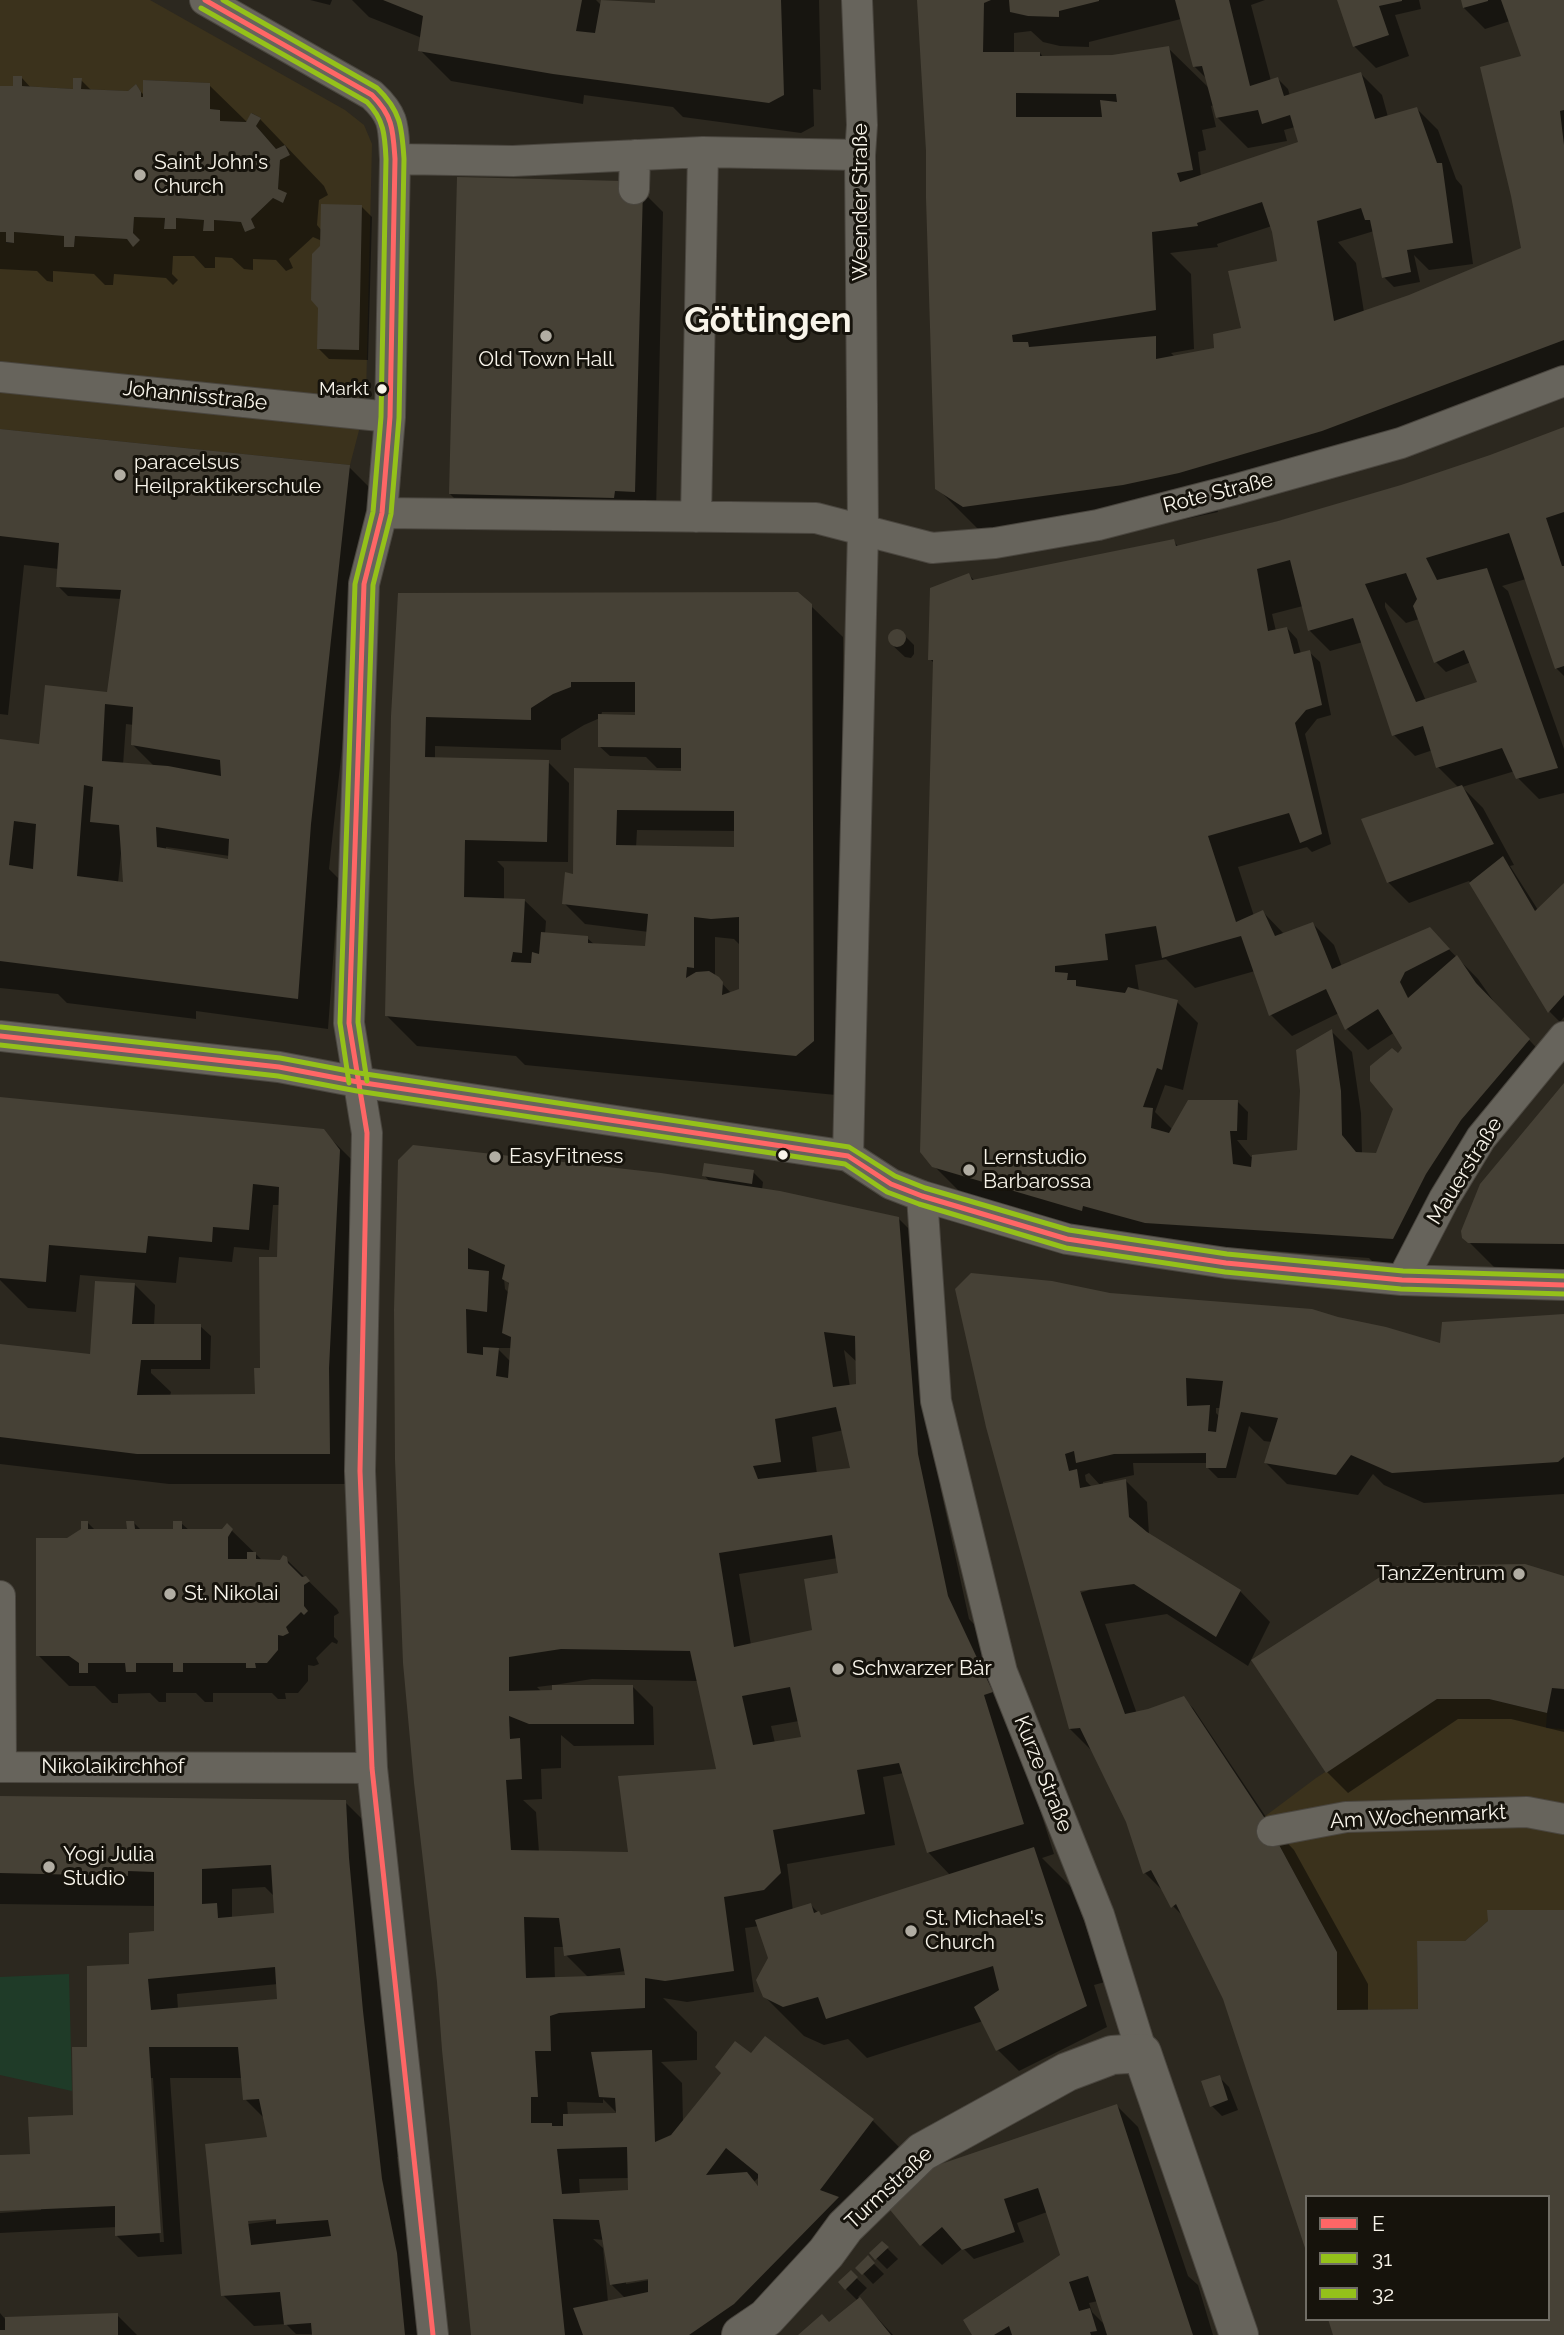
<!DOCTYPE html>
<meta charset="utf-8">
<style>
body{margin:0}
#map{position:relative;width:1564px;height:2335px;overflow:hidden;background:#2c281f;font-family:Raleway,sans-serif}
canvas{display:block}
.legend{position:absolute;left:1305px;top:2195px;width:245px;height:126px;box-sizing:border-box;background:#16130c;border:2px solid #706d65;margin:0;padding:9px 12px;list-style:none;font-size:21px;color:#f8f4ea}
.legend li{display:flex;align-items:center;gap:14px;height:35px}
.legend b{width:35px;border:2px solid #706d65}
</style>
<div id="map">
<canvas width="1564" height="2335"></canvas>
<ul class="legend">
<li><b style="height:9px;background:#f66"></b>E</li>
<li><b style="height:9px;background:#94c11a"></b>31</li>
<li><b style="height:9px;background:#94c11a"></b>32</li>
</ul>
</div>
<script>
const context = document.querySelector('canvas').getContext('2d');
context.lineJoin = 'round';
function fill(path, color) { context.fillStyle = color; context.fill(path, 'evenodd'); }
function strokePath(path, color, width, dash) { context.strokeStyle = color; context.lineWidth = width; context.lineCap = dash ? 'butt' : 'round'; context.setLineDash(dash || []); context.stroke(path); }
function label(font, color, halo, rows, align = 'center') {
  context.font = font + ' Raleway,sans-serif'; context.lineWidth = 6; context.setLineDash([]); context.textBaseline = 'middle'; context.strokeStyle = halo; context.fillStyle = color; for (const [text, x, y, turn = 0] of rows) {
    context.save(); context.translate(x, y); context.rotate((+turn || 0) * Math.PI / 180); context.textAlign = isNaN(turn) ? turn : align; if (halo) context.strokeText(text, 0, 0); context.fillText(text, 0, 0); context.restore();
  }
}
fill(new Path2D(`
 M0,0H150L345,110L364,125L372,144L366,396L363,415L350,465L0,429V232H6V243H14V232L64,236L65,247H74L75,236L127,239L133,246L140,240L133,233L134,217L165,218L164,228L176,229V218L204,220L203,230L213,231L214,220L241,222L245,232L255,228L251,219L273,198L283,203L287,194L278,189L280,160L290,155L285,145L276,149L256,126L261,118L252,113L246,122L220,121V110L210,109V83L144,80L143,97H141V92L136,84L128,91L81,89V78H73V89L22,86V76L13,86H0Z
 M1437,1699H1489L1547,1713L1546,1728L1564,1729V1910H1488V1921L1465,1941L1417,1942L1418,2009L1337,2010V1952L1264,1817L1316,1778Z`), '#3b321c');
fill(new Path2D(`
 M69,1974L72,2091L0,2075V1977Z`), '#1f3b28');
fill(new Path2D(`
 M310,0H332L330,5Z
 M352,0H596L601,5H654L657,0H819L821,90L813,89L814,126L801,133L683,117L673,107L584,95L583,104L451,81L420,50L422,38L369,17Z
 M919,0H1265L1251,5L1271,81L1278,79L1288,89L1290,96L1361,74L1382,95L1388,117L1417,109L1438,130L1456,179L1462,186L1473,264L1429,270L1414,255L1420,282L1394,287L1384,277L1374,231L1338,242L1356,263L1364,312L1410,297L1523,249V57L1510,21L1485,29L1464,8L1463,0H1564V383L1476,427L1363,469L1345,451L1213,490L1218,512L1163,524L1003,546L977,528L937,488L928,151ZM1181,19L1194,66L1207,79L1210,89L1168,48L1112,57L1044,58L1040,53H1014V33L1031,31L1043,42L1060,46L1089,47V42ZM1214,105L1217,117L1248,148L1287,141L1284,130L1295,127L1300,144L1201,177L1198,152L1206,150L1202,130L1216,127L1211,106ZM1272,226L1281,267L1243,329L1216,349L1175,357L1171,353L1194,349L1191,274L1170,253L1218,247L1217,244Z
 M1339,0H1419L1421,9L1395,15L1409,56L1376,68L1355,47Z
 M22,78L32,89L74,91L81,80L92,91L128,92L135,86L145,96L209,85L248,123L260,119L324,186L328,195L319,200L317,225L322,231L362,207L372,217L368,360L329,359L319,349L322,241L313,237L289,259L293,268L286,271L276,260L253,259V270L244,269L232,258L215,257V268H205L194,256H173L172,274L178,280L173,285L166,278L114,274L113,285H105L94,274L53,271V282L47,281L37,271L0,269V88H15Z
 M642,191L663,212L656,512L471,515L450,494Z
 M1564,429V676L1556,668L1526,579L1502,586L1508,591L1564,749V793L1539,799L1518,778L1515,771L1462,787L1483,808L1514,865L1510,866L1538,910L1564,886V1017L1560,1022L1550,1012L1469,881L1409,903L1388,882L1459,788L1438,767L1433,750L1415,756L1394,735L1363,642L1330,651L1309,630L1303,606L1272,614L1276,631L1287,628L1297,639L1301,654L1309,652L1320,662L1331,715L1317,719L1305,734L1331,844L1312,852L1307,847L1238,867L1254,916L1263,912L1284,934L1313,924L1334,945L1342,967L1430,930L1478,979L1497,1006L1550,1062L1481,1142L1491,1152L1457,1205L1424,1270L1379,1268L1369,1258L1178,1244L1176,1252L973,1205L933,1165L935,664L930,659L969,575L975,581L1173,541L1179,547L1344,504L1491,457ZM1385,602L1406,623L1419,619L1436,662L1446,672L1471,662L1479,684L1426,701L1385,607ZM1166,959L1195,988L1255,971L1271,1015L1292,1036L1339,1013L1347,1029L1368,1050L1395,1032L1414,1072L1377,1155L1362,1154L1361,1113L1352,1052L1331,1031L1299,1152L1251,1157L1237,1140H1247L1248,1112L1237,1101L1173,1130L1155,1112L1165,1085L1183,1090L1198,1023L1177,1002L1139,991L1135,965Z
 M0,431L349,467L370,488L329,869L339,879L328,1029L196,1011V1019L67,1003L58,994L0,988V741L41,746L108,694L121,599L68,596L58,586L59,569L24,565L8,715L0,714ZM126,724L134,725L133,745L155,767L123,765ZM166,847L230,856L229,863L166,850ZM121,853H123L129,885L118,883Z
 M811,606L843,637L845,1014L836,1095L525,1065L516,1056L417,1046L386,1015L393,716ZM602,712H636V716H601ZM600,718L599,746L610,756L646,757L657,768H683V772L576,770L575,876L564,903L585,924L649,932L647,950L595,945L587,938L545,934L546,921L524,900H504V868L497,861L568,862L569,783L548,762L435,759V746L561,750V739L584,725ZM637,830L736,831L735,849L636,848ZM715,937L734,939L741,946V991L732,994L715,976Z
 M894,630H899L914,645V654L911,658L905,657L890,643V633Z
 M1564,1086V1274L1495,1268L1464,1237Z
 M0,1099L323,1131L354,1162L360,1484H169L0,1464V1345L94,1356L134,1284L155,1305L154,1326H200L211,1336L210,1369H151V1373L171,1392L170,1396H256L278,1259L280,1205H273L269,1250L234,1247L232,1262L179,1257L176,1283L80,1275L76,1312L28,1308L0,1280Z
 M400,1161L711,1183L704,1175L753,1172L763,1182L762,1190L898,1218L929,1249L948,1484L940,1486L969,1619L979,1629L1013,1725L1054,1854L1042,1858L1073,1889L1105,1982L1094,1985L1107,2027L1019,2071L998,2050L983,2021L867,2058L848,2039L824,2045L804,2036L764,1996L770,1959L759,1926L745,1928L754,1992L687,2002L663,1998L697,2032V2060L661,2062L682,2083L683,2122L751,2056L765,2038L873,2121L904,2152L764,2335H473ZM504,1278L510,1285L509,1293L505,1289ZM497,1348H512L511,1362ZM844,1350L858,1363V1386L850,1387ZM844,1430L853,1469L817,1474L812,1437ZM838,1558L840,1575L814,1630L751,1645L739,1574ZM592,1679L698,1681L718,1771L630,1854L539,1852L536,1812L523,1800L542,1799L541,1769L561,1768V1735L574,1746L654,1745L653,1707L632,1686L554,1687V1685ZM553,1685V1692H542L537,1687ZM799,1721L803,1739L775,1743L771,1726ZM904,1773L928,1852L951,1876L822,1917L811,1905L793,1911L787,1864L895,1845L883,1777ZM554,1947H565L566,1955L589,1978L555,1980ZM626,1971L627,1977L589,1978V1976ZM603,2099L618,2114L568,2116L567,2102L603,2103ZM629,2178L630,2191L580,2195L579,2179ZM758,2178L760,2180V2188L754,2182ZM593,2239L604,2240L611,2284L626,2299L608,2302L603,2248ZM655,2276L656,2279L626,2284V2280Z
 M1109,1294L1442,1345L1564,1315V1494L1424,1503L1384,1485L1373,1474L1358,1495L1287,1484L1266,1463L1272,1442L1264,1441L1249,1426L1236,1478H1218L1208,1468V1463H1133L1134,1475L1103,1482V1485L1126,1481L1147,1502L1149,1535L1240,1591L1270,1622L1248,1666L1167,1614L1105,1624L1137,1714L1183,1698L1193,1708L1274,1829L1294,1850L1368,1984V2011H1419L1466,1943L1564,1911V2335H1335L1548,2319V2197H1307V2247L1225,1998L1186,1919L1173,1906L1166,1894L1145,1873L1128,1821L1091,1750L1070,1729L1020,1545ZM1216,1408H1221L1220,1417L1216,1413ZM1089,1473L1101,1486L1092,1487L1086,1481L1085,1475ZM1088,1587L1089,1590L1054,1602Z
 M88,1523L96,1531H128L134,1523L142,1531H175L181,1523L190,1531H223L227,1526L263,1561L281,1562L286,1559L337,1609L339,1613L334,1616V1637L338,1641L337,1644L332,1642L316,1658L319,1664L314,1666L308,1665V1681L298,1693H285L286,1699H278L272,1693H213V1702H205L196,1693H166V1702H159L150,1693L118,1694V1703H112L95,1686H69L38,1655L68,1540L82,1530Z
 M1564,1578V1732L1511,1719H1458L1348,1793L1327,1772Z
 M0,1798L345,1802L366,1823L369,1880L379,1890L406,2157H397L402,2201L418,2276L428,2286L433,2335L296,2334L286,2324L254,2326L223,2295L207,2146L271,2139L268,2136L265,2119L245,2099L243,2078H170L182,2254L138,2257L117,2236V2227L0,2233V2213L41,2210V2206L0,2209V2157L32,2156L30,2119L74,2117L73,2048H89V1968L131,1966V1935L156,1933V1906L0,1904ZM265,1887L275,1897V1914L232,1918V1889ZM278,1984L279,2001L178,2009L177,1994ZM149,2078H153L164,2242H160ZM284,2216L285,2219L248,2224L244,2220Z
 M1219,2077L1229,2087L1238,2110L1222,2116L1212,2106Z
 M1117,2106L1138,2127L1188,2276L1198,2285L1213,2335H974L1062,2256L1047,2212L1017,2223L1024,2242L974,2259L963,2248L942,2265L922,2245L889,2205ZM1098,2301L1105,2325L1092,2312L1089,2303Z
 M882,2243L898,2259L887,2269L871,2253Z
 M868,2258L884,2274L873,2284L858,2268Z
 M851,2273L867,2288L858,2297L893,2335H801L830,2324L858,2301L846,2289Z
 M0,2313L5,2319L117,2315L137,2335H0Z`), '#0007');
fill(new Path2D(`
 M383,0H582L576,31L595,33L601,0L655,3V0H781L784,95L769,103L553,74L418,51L423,16Z
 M917,0H991L984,3L983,52H1040V56L1112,55L1169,46L1193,170L1177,173L1180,182L1298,142L1290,115L1262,124L1258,110L1216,118L1202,66L1193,67L1175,0H1229L1250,86L1278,77L1284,96L1361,72L1375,119L1417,107L1437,163H1442L1453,243L1407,250L1411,272L1382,278L1370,220H1365L1361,208L1317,221L1334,321L1409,295L1521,248L1511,196L1480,67L1521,56L1501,0H1564V110L1560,111L1564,145V340L1322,431L1179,473L1123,485L963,507L935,489L926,198V151ZM1016,93L1116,94L1117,102L1100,100L1102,117H1016ZM1262,202L1272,232L1277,261L1228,271L1241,328L1213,334L1214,348L1156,359V336L1029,347L1028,342H1013L1012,335L1156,310L1152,232L1198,226L1197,223Z
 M1009,0H1099V1L1059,11V17L1028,16L1010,12Z
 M1337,0H1402V1L1379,6L1389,35L1353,47Z
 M1461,0H1488V1L1463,8Z
 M13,76H22V86L73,89V78H82L81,89L128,91L136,84L141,92V97H143V80L210,83V109L220,110V121L246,122L251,113L261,118L256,126L276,149L285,145L290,155L280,160L278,189L287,193L283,203L273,198L251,219L255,228L245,232L241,222L214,220V231H203L204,220L176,218V229H164L165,218L134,217L133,233L140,240L133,247L127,239L75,236L74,247H64V236L14,232V243L6,242V232H0V86H13Z
 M457,177L623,181L643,189L635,492L615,491L614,498L449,494Z
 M321,204L362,205L359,350L317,349L318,308L311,300L312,254L320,246Z
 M1564,427V512L1546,518L1562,566H1564V666L1555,669L1509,533L1426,558L1437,580L1487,568L1558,768L1516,779L1502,748L1436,768L1423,726L1392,736L1353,618L1308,631L1290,560L1257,569L1268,631L1287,627L1294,654L1310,650L1322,705L1306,710L1295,723L1322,834L1300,843L1289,813L1208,836L1236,922L1263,910L1275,936L1313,922L1332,969L1430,927L1450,949L1405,972L1400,982L1408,998L1457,955L1476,983L1530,1039L1461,1120L1426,1174L1393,1239L1145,1223L1083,1206L1082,1211L932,1167L920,1152L933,660H928L930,588L969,573L972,580L1174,539L1176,546L1278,521L1401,485L1490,455ZM1406,573L1417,599L1413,606L1434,663L1464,650L1477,682L1416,702L1365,584ZM1156,926L1162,958L1241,936L1269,1016L1326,989L1345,1030L1378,1009L1402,1048L1398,1053L1392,1048L1370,1066V1081L1393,1109L1376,1153L1356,1152L1342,1135L1341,1091L1332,1029L1296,1050L1300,1091L1297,1150L1252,1155L1251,1167L1233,1164L1230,1131H1237L1238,1100H1188L1169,1133L1151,1128L1153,1108L1143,1107L1157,1068L1162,1070L1178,1000L1128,987L1125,993L1076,986V980H1067L1068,973L1055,972V966L1108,960L1105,934Z
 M0,429L350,465L311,824L298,999L0,961V739L39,744L45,685L107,692L121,590L56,587L59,543L0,536ZM105,704L133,707L131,745L220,760L221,776L168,766L102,761ZM84,785L93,787L90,822L119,825L123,882L77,876ZM14,821L36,824L33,869L9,865ZM156,827L229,839L228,859L157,847Z
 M798,592L812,604L814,1041L796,1056L385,1016L391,716L398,593ZM571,682H635V715L598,714V747L681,748V771L574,768L573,874L565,872L562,904L648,914L645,946L588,943V936L541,932L539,954L532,952L531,963L511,962L513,952L522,953L525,899L464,897L465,840L547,842L549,760L425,757L426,717L531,720V708L553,694L571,687ZM617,810L734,811V847L616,845ZM694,917L711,919L739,917V989L722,995L723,982L719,977L709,971L696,972L686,978L687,967L694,968Z
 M888 638a9 9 0 1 1 18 0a9 9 0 1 1-18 0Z
 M1462,785L1494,844L1387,883L1361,819Z
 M1503,856L1535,911L1564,883V995L1548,1013L1469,883Z
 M1564,1083V1244L1468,1243L1462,1238L1461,1231L1480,1184Z
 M0,1097L324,1129L340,1150L329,1368L330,1454H137L0,1437V1344L90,1354L95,1281L135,1283L132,1324H201V1360H141L137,1395L255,1394L254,1368H260L259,1257H277L279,1187L253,1184L249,1230L213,1227L212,1242L148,1236L146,1253L49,1245L46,1282L0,1278Z
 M413,1145L661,1173L780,1191L899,1217L918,1454L948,1596L993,1692L984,1695L1024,1824L927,1853L899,1763L857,1770L865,1814L773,1830L781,1873L764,1890L724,1897L734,1971L665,1981L645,1978V2008L559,2013L550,2016L551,2051H535L538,2097H531V2123H552V2126H563V2114L616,2113L615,2098L599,2097L591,2052L652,2050L655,2142L671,2135L721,2073L715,2067L735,2041L751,2053L765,2036L874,2119L820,2190L839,2197L734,2304L689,2335H583L573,2308L648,2292V2279L610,2285L599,2220L553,2219L565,2335H471L442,2050L437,1982L414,1783L403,1663L395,1460L394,1310L398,1160ZM468,1248L505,1265L502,1279L509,1283L502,1333L511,1337L508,1378L496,1376L499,1348L483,1347V1355L467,1353L466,1309L487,1312L489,1271L468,1269ZM824,1332L855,1336L856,1384L833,1387ZM836,1407L850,1468L758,1479L753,1466L781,1462L775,1419ZM832,1535L838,1573L804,1579L812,1630L734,1647L719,1553ZM561,1649L690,1651L716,1769L618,1776L628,1852L511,1850L506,1780L522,1779L520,1738L510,1739L509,1716L529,1724H634L633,1685H552V1690L509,1691V1657ZM790,1687L801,1737L753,1745L742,1696ZM524,1917L559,1918L564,1956L620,1948L625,1975L526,1978ZM627,2147L628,2190L562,2194L557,2149ZM726,2148L758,2174V2186L747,2172L706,2175Z
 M704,1163L754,1170L752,1184L702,1176Z
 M971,1273L1052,1281L1110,1293L1312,1309L1338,1317L1386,1327L1440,1343L1442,1322L1564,1314V1457L1558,1462L1392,1473L1351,1455L1336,1475L1264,1463L1278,1418L1241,1412L1226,1468H1206V1453L1114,1454L1076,1463L1074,1451L1065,1454L1069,1471L1077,1469L1080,1488L1126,1479L1129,1517L1147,1532L1241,1590L1216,1637L1134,1584L1080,1591L1125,1714L1148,1709L1184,1696L1264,1817L1337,1952V2010L1418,2009L1417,1941H1465L1488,1921L1487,1910H1564V2335H1333L1328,2319H1548V2197H1307L1306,2251L1223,1999L1176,1904L1171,1908L1151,1870L1143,1874L1126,1822L1080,1728L1069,1729L986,1427L955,1289ZM1186,1378L1223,1381L1216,1432L1208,1431L1210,1405L1187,1406Z
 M81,1521H88V1529H127L126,1521H134L135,1529H173V1521H182V1529H222L227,1523L233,1529L228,1537V1559H247V1552H256V1559L280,1560L283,1555L287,1557L288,1563L302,1577L306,1576L310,1581L304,1585V1606L308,1611L304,1615L301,1612L286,1627L289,1633L283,1636L278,1635V1650L267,1663H255L256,1668H246V1663H183V1672H173V1663H136V1672H126L125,1663H88V1673H79V1663L69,1656H36V1538H67L81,1529Z
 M1525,1564L1564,1576V1689L1552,1688L1547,1713L1489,1699H1437L1326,1773L1251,1660L1397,1566Z
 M0,1796L346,1800L349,1858L363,2011L382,2179L397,2253L405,2335H312L311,2323L284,2325L280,2292L221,2296L205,2144L267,2137L259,2099L243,2100L238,2047H149L161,2233L115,2236V2206L0,2211V2155L30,2154L28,2117L73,2115L72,2047H87V1966L129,1964V1933L154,1931V1872L128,1871V1876L0,1873ZM271,1865L274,1913L218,1918L217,1903L202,1904V1869ZM275,1967L277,1999L151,2010L148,1979ZM276,2219V2224L328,2220L331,2236L251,2245L248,2221Z
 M1034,1847L1087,2006L996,2051L974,2007L999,1990L993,1966L826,2019L818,1997L783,2007L763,1997L756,1980L768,1958L755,1920L811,1903L814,1913L819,1911L821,1915Z
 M1220,2075L1228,2100L1210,2107L1201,2081Z
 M1117,2104L1193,2335H1107L1088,2276L1069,2282L1079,2311L1090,2308L1097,2331L1090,2332L1091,2335H1012L1009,2326L994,2335H972L963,2320L1060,2255L1038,2188L1004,2199L1015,2232L962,2250L942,2227L920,2246L886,2205L932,2167Z
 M882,2241L889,2247L875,2260L869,2253Z
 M868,2255L875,2263L862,2275L855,2268Z
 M851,2270L858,2277L845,2290L838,2282Z
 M860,2297L891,2335H798L822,2314L829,2322Z
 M118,2313V2335H0V2330H5V2317Z`), '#464136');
const pedestrian = new Path2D(`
 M205,0L372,95C396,117 393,128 395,159L390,417L382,513L364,584L349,1023L367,1133L360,1471L372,1768L433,2335
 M395,159L513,161L703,152L860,155
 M634,189L635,155
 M0,377L390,417
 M382,513L816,518L932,548L995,543L1098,525L1237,489L1401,443L1564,381
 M696,517L703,152
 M0,1036L279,1067L358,1082L848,1156L891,1184L922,1196L1067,1239L1226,1263L1402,1280L1564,1285
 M848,1156L863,531L860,155L862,125L857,0
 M922,1196L936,1401L1002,1672L1099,1915L1142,2053
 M1402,1280L1444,1199L1481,1138L1564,1037
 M0,1596L1,1767L372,1768
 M1272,1831L1346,1817L1527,1812L1564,1819`);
const minor = new Path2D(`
 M741,2335L766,2318L826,2253L845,2227L922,2152L1067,2072L1112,2055L1142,2053L1239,2335`);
strokePath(pedestrian, '#4a463f', 32);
strokePath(minor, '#4a463f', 40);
strokePath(pedestrian, '#67645c', 30);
strokePath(minor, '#67645c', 38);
strokePath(new Path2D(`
 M205,0L372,95C393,116 393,130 395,159L390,417L382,513L364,584L349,1023L367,1133L360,1471L372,1768L433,2335
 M0,1036L279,1067L358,1082L848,1156L891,1184L922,1196L1067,1239L1226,1263L1402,1280L1564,1285`), '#f66', 5);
strokePath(new Path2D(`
 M201,8L367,102C384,119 385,136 386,159L381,417L373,512L355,584L340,1023L349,1083
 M0,1045L278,1076L357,1091L845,1164L887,1192L919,1204L1066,1248L1225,1272L1401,1289L1564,1294`), '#94c11a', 5);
strokePath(new Path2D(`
 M223,0L377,88C401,111 402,128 404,159L399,418L391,514L373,585L358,1022L367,1081
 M1,1027L280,1058L359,1073L849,1147L895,1176L925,1188L1069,1230L1227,1254L1403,1271L1564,1276`), '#94c11a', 5);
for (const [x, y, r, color] of [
 [140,175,7,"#b1ada3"],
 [546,336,7,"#b1ada3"],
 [382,389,6,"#f8f4ea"],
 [120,475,7,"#b1ada3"],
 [783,1155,6,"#f8f4ea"],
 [495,1157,7,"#b1ada3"],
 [969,1170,7,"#b1ada3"],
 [1519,1574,7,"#b1ada3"],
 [170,1594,7,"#b1ada3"],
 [838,1669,7,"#b1ada3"],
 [49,1867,7,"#b1ada3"],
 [911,1931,7,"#b1ada3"]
]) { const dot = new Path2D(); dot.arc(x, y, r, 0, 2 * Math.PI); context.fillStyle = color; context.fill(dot); strokePath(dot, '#16130c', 2.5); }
label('19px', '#f8f4ea', '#16130c', [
 ["Markt",369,389]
], 'right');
label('21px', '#f8f4ea', '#16130c', [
 ["Saint John's",154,163],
 ["Church",154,187],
 ["Old Town Hall",546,360,"center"],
 ["paracelsus",134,463],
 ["Heilpraktikerschule",134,487],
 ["EasyFitness",509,1157],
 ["Lernstudio",983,1158],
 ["Barbarossa",983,1182],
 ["TanzZentrum",1505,1574,"right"],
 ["St. Nikolai",184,1594],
 ["Schwarzer Bär",852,1669],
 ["Yogi Julia",63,1855],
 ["Studio",63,1879],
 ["St. Michael's",925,1919],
 ["Church",925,1943]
], 'left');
label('21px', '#f8f4ea', '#16130c', [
 ["Weender Straße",861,202,-90],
 ["Johannisstraße",195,396,6],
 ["Rote Straße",1218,493,-14],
 ["Mauerstraße",1465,1171,-58],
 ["Nikolaikirchhof",113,1767],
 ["Kurze Straße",1043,1774,68],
 ["Am Wochenmarkt",1418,1817,-3],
 ["Turmstraße",889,2188,-43]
]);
label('bold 35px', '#f8f4ea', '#16130c', [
 ["Göttingen",768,321]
]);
</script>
